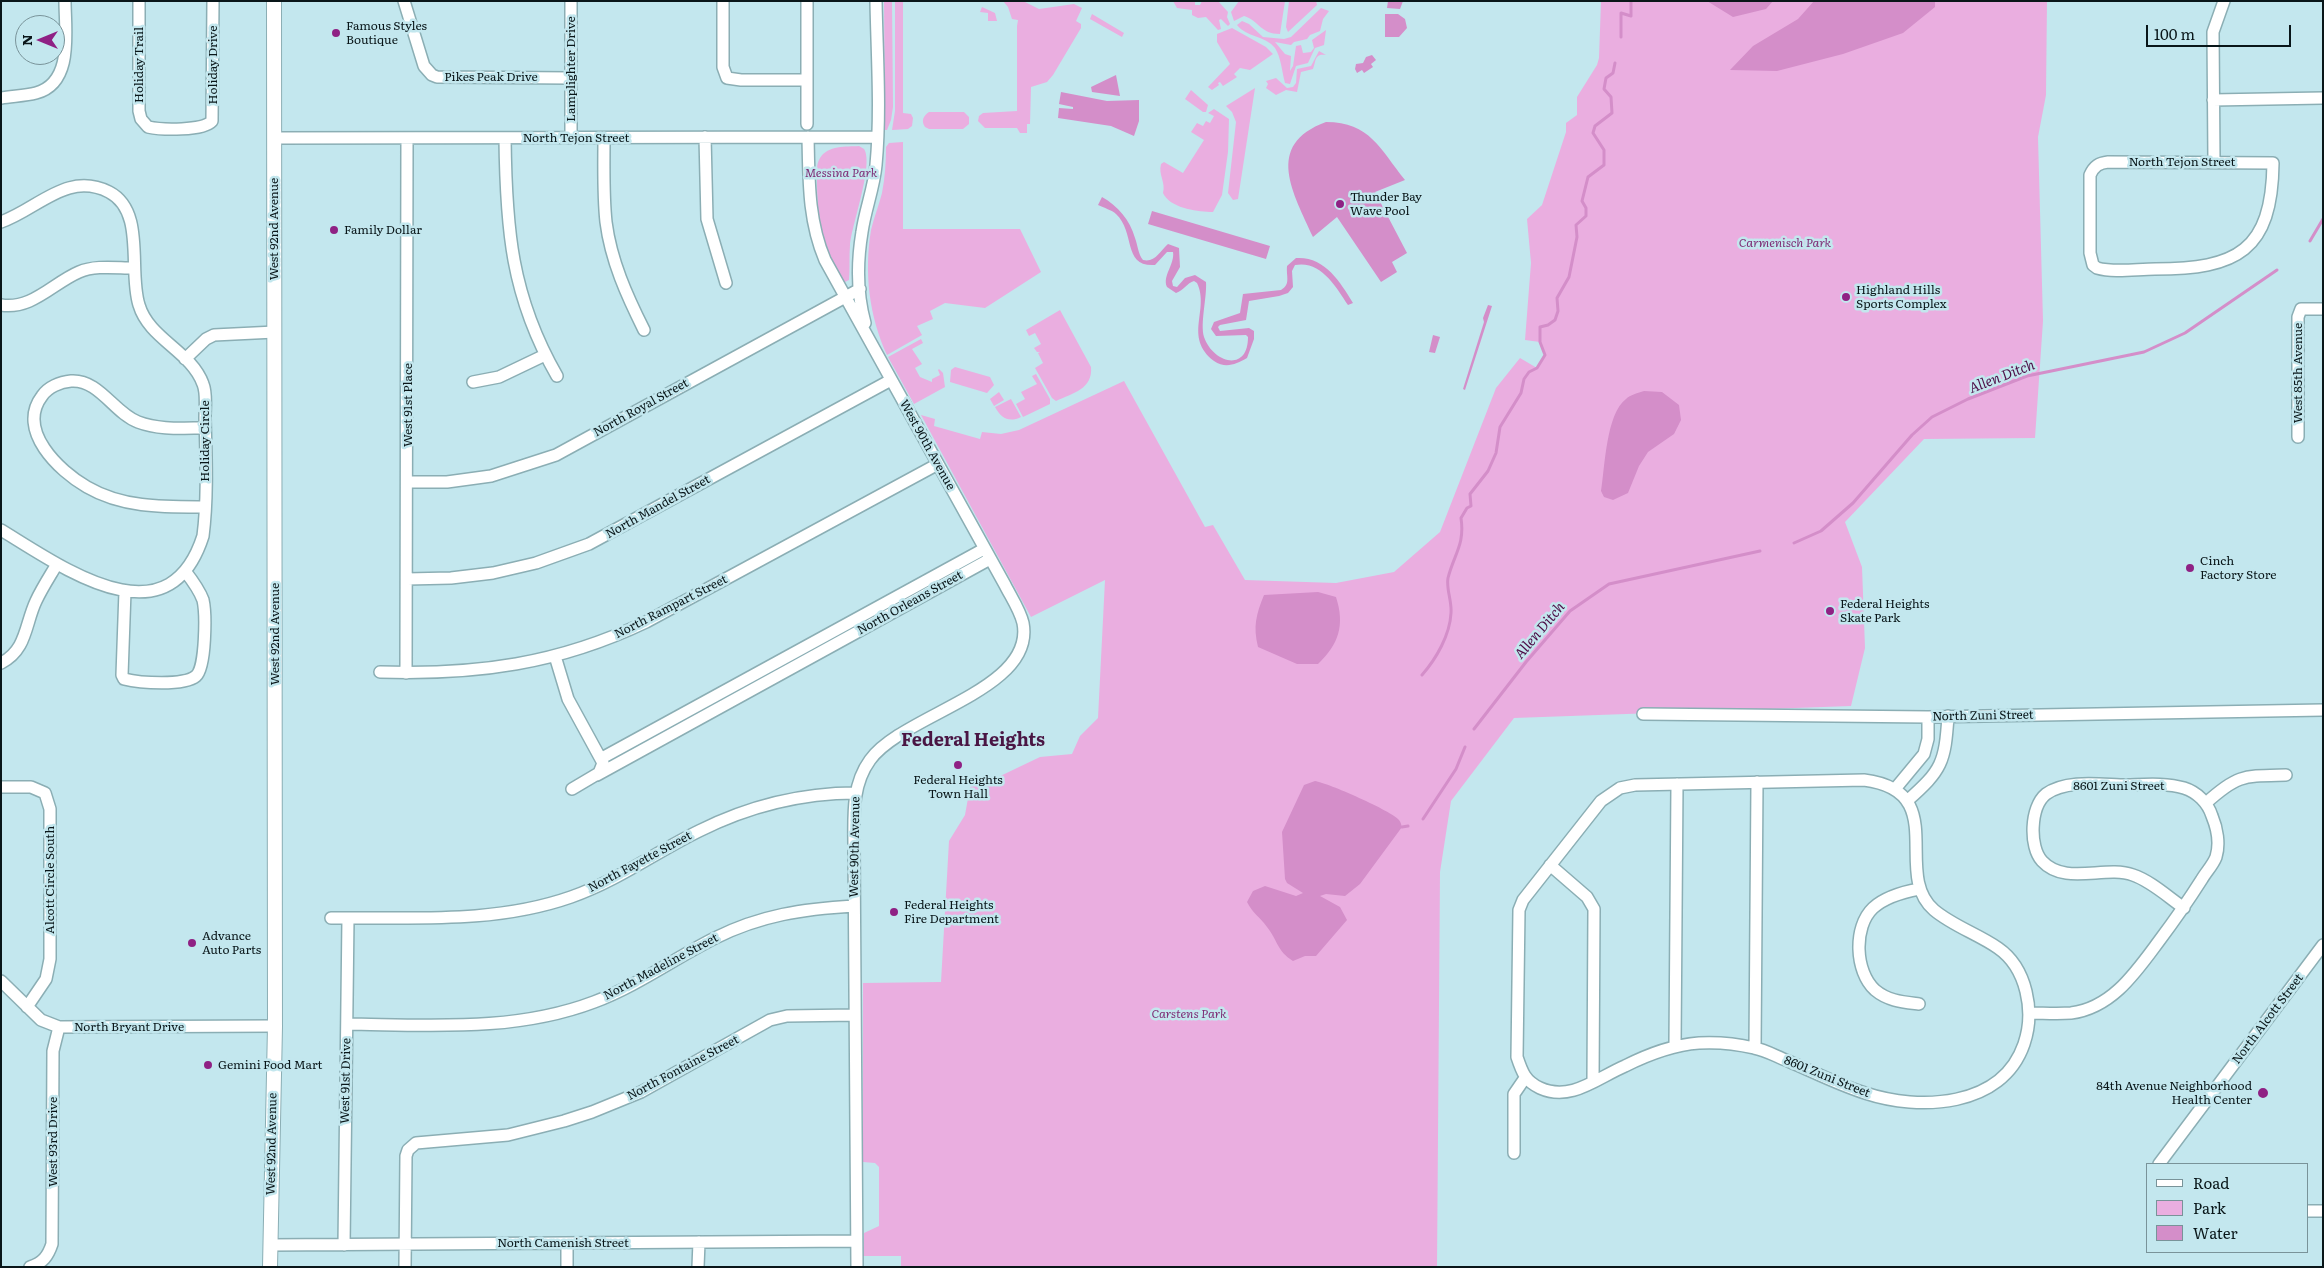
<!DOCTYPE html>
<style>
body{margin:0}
#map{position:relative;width:2324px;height:1268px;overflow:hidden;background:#c3e7ee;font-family:Literata,serif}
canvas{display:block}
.frame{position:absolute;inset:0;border:2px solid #091619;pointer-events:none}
.legend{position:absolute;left:2146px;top:1163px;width:162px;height:90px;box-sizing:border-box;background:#c3e7ee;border:1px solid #799399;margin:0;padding:6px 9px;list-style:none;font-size:15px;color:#091619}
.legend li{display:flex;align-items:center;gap:10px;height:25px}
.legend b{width:25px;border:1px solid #799399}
.north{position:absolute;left:15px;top:15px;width:50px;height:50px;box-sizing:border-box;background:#c3e7ee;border:1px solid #799399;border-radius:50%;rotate:270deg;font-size:14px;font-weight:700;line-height:20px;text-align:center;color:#091619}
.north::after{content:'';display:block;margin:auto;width:18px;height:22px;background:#8f2184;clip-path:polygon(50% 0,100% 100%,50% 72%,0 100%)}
.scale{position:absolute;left:2146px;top:25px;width:145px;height:22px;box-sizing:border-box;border:2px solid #091619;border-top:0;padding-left:6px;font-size:15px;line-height:18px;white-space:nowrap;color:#091619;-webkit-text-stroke:4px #c3e7ee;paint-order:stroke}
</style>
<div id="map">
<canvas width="2324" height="1268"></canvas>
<div class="frame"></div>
<ul class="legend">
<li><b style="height:6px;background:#fff"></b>Road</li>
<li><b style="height:14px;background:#eaaee0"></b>Park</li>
<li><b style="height:14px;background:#d48ec9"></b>Water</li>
</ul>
<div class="north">N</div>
<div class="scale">100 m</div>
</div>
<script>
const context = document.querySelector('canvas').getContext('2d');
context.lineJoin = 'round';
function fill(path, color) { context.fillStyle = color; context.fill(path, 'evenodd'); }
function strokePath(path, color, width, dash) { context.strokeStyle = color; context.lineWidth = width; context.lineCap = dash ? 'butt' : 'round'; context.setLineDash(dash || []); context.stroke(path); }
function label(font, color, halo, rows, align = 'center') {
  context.font = font + ' Literata,serif'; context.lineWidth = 5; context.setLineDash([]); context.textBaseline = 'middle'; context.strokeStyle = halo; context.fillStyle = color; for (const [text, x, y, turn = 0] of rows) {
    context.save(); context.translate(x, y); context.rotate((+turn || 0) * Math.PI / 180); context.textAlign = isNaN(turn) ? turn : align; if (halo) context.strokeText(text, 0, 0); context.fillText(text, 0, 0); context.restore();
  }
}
fill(new Path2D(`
 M884,1H892L893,107L891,120L887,130H885Z
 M895,1H903V113L911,114L913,118L912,126L908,129L892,130L895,111Z
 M1003,1H1023L1039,9L1074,4L1082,8L1076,21L1081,24V28L1053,75L1047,82L1031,87L1030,124H1027V133H1020L1017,128H985L978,121L979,116L983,113L1017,111V26L1018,20L1012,19L1008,7Z
 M1173,1H1195V5H1200L1202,1H1218L1228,12L1227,17L1230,24L1228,26L1221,19L1219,20L1221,29L1218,30L1206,17L1198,18L1192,15V10L1177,8Z
 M1239,1H1285L1280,34C1260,34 1260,21 1244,16L1234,21L1231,12Z
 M1289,1H1316L1317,5L1288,32L1286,27Z
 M1601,1H2047L2046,95L2038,137L2043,321L2035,438L1924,439L1845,522L1862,567L1865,648L1851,706L1514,718L1451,801L1440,872L1437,1267H901V1256H863L864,1233L879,1226V1167L875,1163L863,1162V983L941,982L949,841L965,815L970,787L994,779L1040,757L1072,754L1080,736L1098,718L1105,580L1031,617L921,415L935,419L934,426L980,439L982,432L1001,434L1019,430L1124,381L1205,527L1213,525L1245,580L1336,583L1394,572L1440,532L1496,388L1520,358L1537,368L1545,355L1540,342L1525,340L1531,263L1527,219L1542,205L1566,132V123L1577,115V97L1597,65L1599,58Z
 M982,7L995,13L997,21H988V13L980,12Z
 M1321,8L1329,11L1323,19L1320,31L1310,35L1307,39L1294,42L1291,45L1275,42L1285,54L1291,56L1290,71L1293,66L1296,46L1301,45L1303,53L1311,52L1314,48L1312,40L1326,30L1324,45L1315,48L1308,63L1296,66L1290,84L1285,83C1282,72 1281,57 1275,48C1266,36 1246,37 1237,25L1242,21L1249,24L1263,37L1284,39L1291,37Z
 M1092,14L1124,33L1122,37L1090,19Z
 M1232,28L1266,47L1273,54L1250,70L1240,68L1234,74L1237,77L1223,86L1220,82L1218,83L1219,85L1212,90L1208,87L1230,64L1217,42V34Z
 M1319,51L1326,55C1314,53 1316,62 1313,69L1301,72L1297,92L1286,90L1276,95L1266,88L1268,84L1266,81L1276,78L1287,88L1293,87L1296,83L1297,69L1311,66Z
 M1255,88L1238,199L1233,200L1228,193L1236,122L1232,112L1226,106Z
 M1191,90L1208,105L1206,112H1203L1185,99Z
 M1214,109L1229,119L1228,152L1222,195L1213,212H1210C1195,211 1170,208 1163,193C1166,182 1158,175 1161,164L1164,162L1183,173L1204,140L1191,132L1197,123L1203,126L1206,121L1210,123L1214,116L1208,113Z
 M929,112H964L969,117V124L963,129H929L925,127C921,121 923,116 929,112Z
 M903,142V229H1020L1041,272L985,308L945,303L930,311L933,319L917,326L922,335L887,355C869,316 864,272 871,230C874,217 879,205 882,193C885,178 886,162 886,147L889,143Z
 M859,146L864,149C874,164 852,224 850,245C849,257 850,269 849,280L845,282C822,254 817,215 817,180C817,173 816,164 820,158C828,145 846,147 859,146Z
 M1060,310L1091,367C1093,389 1073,393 1056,401L1052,398L1035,368L1043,363L1038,353L1040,352H1037L1034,348L1041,344L1035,333L1029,336L1026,330Z
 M921,339L923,343L912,349L922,364L915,368L920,377L932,382V379L940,375L938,370L939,369L943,373L945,387L914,404L888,357Z
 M955,367L990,377L994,385L987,393L950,382L951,370Z
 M1036,374L1050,399V404L1023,417L1016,404L1025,399L1021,392L1037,384L1032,376Z
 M999,392L1004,400L994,406L990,399Z
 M1011,399L1021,417C1009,423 1001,418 995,407Z`), '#eaaee0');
fill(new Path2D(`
 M1388,1H1403L1400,9L1387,8Z
 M1707,1H1773L1766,9L1733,17Z
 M1814,1H1935V7L1903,33L1843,54L1777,71L1730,70L1753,46L1798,19Z
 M1385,14H1398L1405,19L1407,28L1399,37H1385Z
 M1372,55L1376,60L1371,64L1373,67L1364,73L1362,70L1357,73L1355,69L1356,64L1363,63L1366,57Z
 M1116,75L1120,96L1092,92L1091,87Z
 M1061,92L1107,101L1139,100V121L1134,136L1111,126L1058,118L1059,108L1073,109V107L1059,104Z
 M1326,122C1370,122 1380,149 1405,180L1375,192L1407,253L1392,262L1397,272L1381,282L1337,217L1313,237C1294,194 1263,145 1326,122Z
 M1102,197C1118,206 1130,220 1135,238C1138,246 1138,254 1143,260C1155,263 1160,251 1168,244L1179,248L1180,267L1172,281L1173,286L1177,287L1185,278L1195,275L1206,282C1207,298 1200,323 1204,337C1213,363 1248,373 1248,337L1246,335L1216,336L1211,329L1214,322L1240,313L1243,294L1281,290C1291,284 1286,277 1287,266L1296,258C1324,256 1340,281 1353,303L1348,305C1336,287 1321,260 1295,265L1292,271L1293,287L1288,293L1279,296L1249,301L1246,320L1220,325L1218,327L1220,331L1249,328L1254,331V339L1247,358C1236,364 1226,369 1214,361C1183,337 1210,310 1197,283L1194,281C1187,283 1184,290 1176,293L1167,287C1162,276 1175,264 1173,252H1167L1155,265C1122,267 1136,233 1116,214C1112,210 1104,208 1098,205Z
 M1152,211L1270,246L1266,259L1148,224Z
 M1488,305L1492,306L1465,390L1463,389L1484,322L1483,318Z
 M1433,335L1440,337L1435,353L1429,352Z
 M1644,391L1662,392L1679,405L1681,420L1674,434L1648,452L1639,466L1628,493L1613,500L1604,497L1601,491C1605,467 1606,414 1626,399C1630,395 1638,393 1644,391Z
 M1318,592L1336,597C1345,625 1339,644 1318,664H1297L1258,647C1253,626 1256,615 1264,595Z
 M1315,781C1328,783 1392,811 1399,820C1401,822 1401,825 1402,827L1360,884L1345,896L1326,894L1320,896L1340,907L1347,920L1316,956H1305L1293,961C1277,951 1278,941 1267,927C1260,917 1253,914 1247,902L1253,891L1265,886L1296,896L1303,893L1287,883L1285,879L1282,832L1304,785Z`), '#d48ec9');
strokePath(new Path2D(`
 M1621,37V13L1631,16V1
 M2310,241L2323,219
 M1794,543L1821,531L1853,503L1912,435L1932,417L1968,399L2027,376L2144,352L2185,333L2277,270
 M1422,675C1436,659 1450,635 1451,613C1452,601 1446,589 1448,578C1454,554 1465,545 1461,518L1467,508L1471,506L1470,494L1488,471L1496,453L1500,427L1521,393L1524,379L1529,372L1537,368L1545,355L1540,342V327L1548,325L1555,320L1558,311L1557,298L1569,277L1577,237L1576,225L1586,216V208L1582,201L1588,177L1604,165V150L1593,133L1595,126L1612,113L1611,97L1604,89L1606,78L1613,73L1615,63
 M1474,729L1526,662L1570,611L1609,584L1760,551
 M1423,819L1456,769L1465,747
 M1402,827L1408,826`), '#d48ec9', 3);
const minor = new Path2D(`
 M139,1V111L141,119L148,127C162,130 203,131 212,121L213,1
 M404,1L424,66L432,75L437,77L571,78
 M723,1V67L727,78L741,80H807
 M807,1V124
 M1,98C12,96 25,96 36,93C74,83 65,31 65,1
 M2213,100L2323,98
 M705,137L707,219L726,283
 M808,137C809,180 808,220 825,260L1005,585C1011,597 1020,610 1023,623C1036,690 903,714 870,760C851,786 854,818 854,848L857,1267
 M274,138L877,137
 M505,138C506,228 511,296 557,376
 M571,138V1
 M604,138C604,166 603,194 606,222C611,261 627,296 644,330
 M2108,162L2273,163C2272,251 2237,269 2155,269C2137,269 2114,273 2097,268L2093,265L2090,253V175C2094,166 2099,163 2108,162Z
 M2214,162L2213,32L2224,1
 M1,222C38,209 67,171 109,192C146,211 128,271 139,305C149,339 191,351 203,384C207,394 205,407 205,418C206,456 208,497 203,536C168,645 62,567 1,530
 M1,305C32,310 53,283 79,272C95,265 116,268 133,268
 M865,323C857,294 857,262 862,232C865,210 874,188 876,165C881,111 877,56 876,1
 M185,359L206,339L214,335L275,332
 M473,382L499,377L545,355
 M2298,437V317L2301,309H2323
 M408,482H447L491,476L556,455L860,289
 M205,507C164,507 123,508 87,487C59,471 16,430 42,396C48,387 60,382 71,381C99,379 114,413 138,422C159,430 183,428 205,428
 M407,579L451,578L493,573L536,563L589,544L891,380
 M125,591L122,675L124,679C140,683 184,686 196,676C206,667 206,613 203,600C199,589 192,580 185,571
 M555,656L568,699L603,763L599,773L572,789
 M1,663C27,650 25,624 36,601C42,588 50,576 57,564
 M380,672C477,675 558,664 646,622L938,464
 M406,673L407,138
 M1643,714L1928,717L2323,710
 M602,758L984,549
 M597,775L990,559
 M1864,780C1952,791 1891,873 1934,910C1953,926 1978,934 1998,948C2027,968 2035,1012 2024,1044C2002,1108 1919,1111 1865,1093C1839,1085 1814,1072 1788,1061C1777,1057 1766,1050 1754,1048C1737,1044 1717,1042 1699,1043C1672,1045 1649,1054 1625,1066C1597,1078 1571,1102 1540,1088C1525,1081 1522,1072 1517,1057L1519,910L1523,900L1601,801L1620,788L1635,785Z
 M1,787H31L45,793L50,809V959L46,979L27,1007
 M1895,789L1924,754L1928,739V717
 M1907,801C1942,770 1945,763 1948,716
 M2206,803C2238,774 2244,776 2286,775
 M1550,865L1587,897L1594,909L1593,1082
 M331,918C412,917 494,924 571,897C617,881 656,852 699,831C749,806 800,793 856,793
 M1,981L41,1020L59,1027L275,1026
 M1919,1004C1903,1002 1888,1001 1875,990C1855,972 1853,927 1873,908C1885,897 1903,892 1919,889
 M2029,1013C2043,1013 2057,1014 2071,1013C2112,1008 2136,972 2159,941C2174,921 2188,901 2202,879C2206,872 2213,865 2216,857C2220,844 2217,828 2212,816C2208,803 2197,792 2184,788C2164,782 2140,785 2120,785C2097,784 2065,780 2046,794C2030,807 2029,847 2042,861C2065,886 2105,865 2133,875C2151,881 2168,897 2184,908
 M347,1024C430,1025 515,1032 594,1002C637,986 675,958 715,938C761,915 803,909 854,906
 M1675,1045L1677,784
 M1755,1048L1757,782
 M1514,1153V1094L1525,1078
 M2159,1164L2323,945
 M2308,1211H2323
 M270,1245L856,1241
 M344,1245L348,918
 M30,1267C43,1263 48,1256 52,1244L53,1051L59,1027
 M405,1267L406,1156L408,1150L416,1143L508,1135L564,1121L592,1112L641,1092L770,1020L787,1016L855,1015
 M567,1267V1243
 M698,1267L699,1242`);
const major = new Path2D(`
 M270,1267L275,1026L274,1`);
strokePath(minor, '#8baeb4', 14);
strokePath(major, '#8baeb4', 16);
strokePath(minor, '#fff', 11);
strokePath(major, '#fff', 14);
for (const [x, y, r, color] of [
 [336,33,5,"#8f2184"],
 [1340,204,5,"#8f2184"],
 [334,230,5,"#8f2184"],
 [1846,297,5,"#8f2184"],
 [2190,568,5,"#8f2184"],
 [1830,611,5,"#8f2184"],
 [958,765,5,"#8f2184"],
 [894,912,5,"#8f2184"],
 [192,943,5,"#8f2184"],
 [208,1065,5,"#8f2184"],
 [2263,1093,6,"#8f2184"]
]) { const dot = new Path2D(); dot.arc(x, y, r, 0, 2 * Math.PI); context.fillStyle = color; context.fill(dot); strokePath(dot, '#c3e7ee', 2); }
label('12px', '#091619', '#c3e7ee', [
 ["Famous Styles",346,26],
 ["Boutique",346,40],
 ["Thunder Bay",1350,197],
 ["Wave Pool",1350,211],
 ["Family Dollar",344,230],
 ["Highland Hills",1856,290],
 ["Sports Complex",1856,304],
 ["Cinch",2200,561],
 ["Factory Store",2200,575],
 ["Federal Heights",1840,604],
 ["Skate Park",1840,618],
 ["Federal Heights",958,780,"center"],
 ["Town Hall",958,794,"center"],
 ["Federal Heights",904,905],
 ["Fire Department",904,919],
 ["Advance",202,936],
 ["Auto Parts",202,950],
 ["Gemini Food Mart",218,1065],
 ["84th Avenue Neighborhood",2252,1086,"right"],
 ["Health Center",2252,1100,"right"]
], 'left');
label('12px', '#091619', '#c3e7ee', [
 ["Holiday Trail",139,65,-90],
 ["Holiday Drive",213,65,-90],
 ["Lamplighter Drive",571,69,-90],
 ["Pikes Peak Drive",491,77],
 ["North Tejon Street",576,138],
 ["North Tejon Street",2182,162],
 ["West 92nd Avenue",274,229,-90],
 ["West 85th Avenue",2298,373,-90],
 ["West 91st Place",408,405,-90],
 ["North Royal Street",641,408,-29],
 ["Holiday Circle",205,441,-90],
 ["West 90th Avenue",927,445,61],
 ["North Mandel Street",658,507,-29],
 ["North Orleans Street",910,603,-29],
 ["North Rampart Street",671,607,-27],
 ["West 92nd Avenue",275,634,-90],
 ["North Zuni Street",1983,716,-1],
 ["8601 Zuni Street",2119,786],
 ["West 90th Avenue",855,847,-89],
 ["North Fayette Street",640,862,-28],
 ["Alcott Circle South",50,880,-90],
 ["North Madeline Street",661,967,-28],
 ["North Alcott Street",2268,1019,-53],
 ["North Bryant Drive",129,1027],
 ["North Fontaine Street",683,1068,-28],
 ["8601 Zuni Street",1827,1077,22],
 ["West 91st Drive",346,1081,-89],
 ["West 93rd Drive",53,1142,-90],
 ["West 92nd Avenue",272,1144,-89],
 ["North Camenish Street",563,1243]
]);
label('italic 12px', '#7e2c75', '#c3e7ee', [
 ["Messina Park",841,173],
 ["Carmenisch Park",1785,243],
 ["Carstens Park",1189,1014]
]);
label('italic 14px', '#4d0d46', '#c3e7ee', [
 ["Allen Ditch",2002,377,-21],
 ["Allen Ditch",1540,631,-50]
]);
label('bold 18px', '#4a1644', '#c3e7ee', [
 ["Federal Heights",973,741]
]);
</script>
